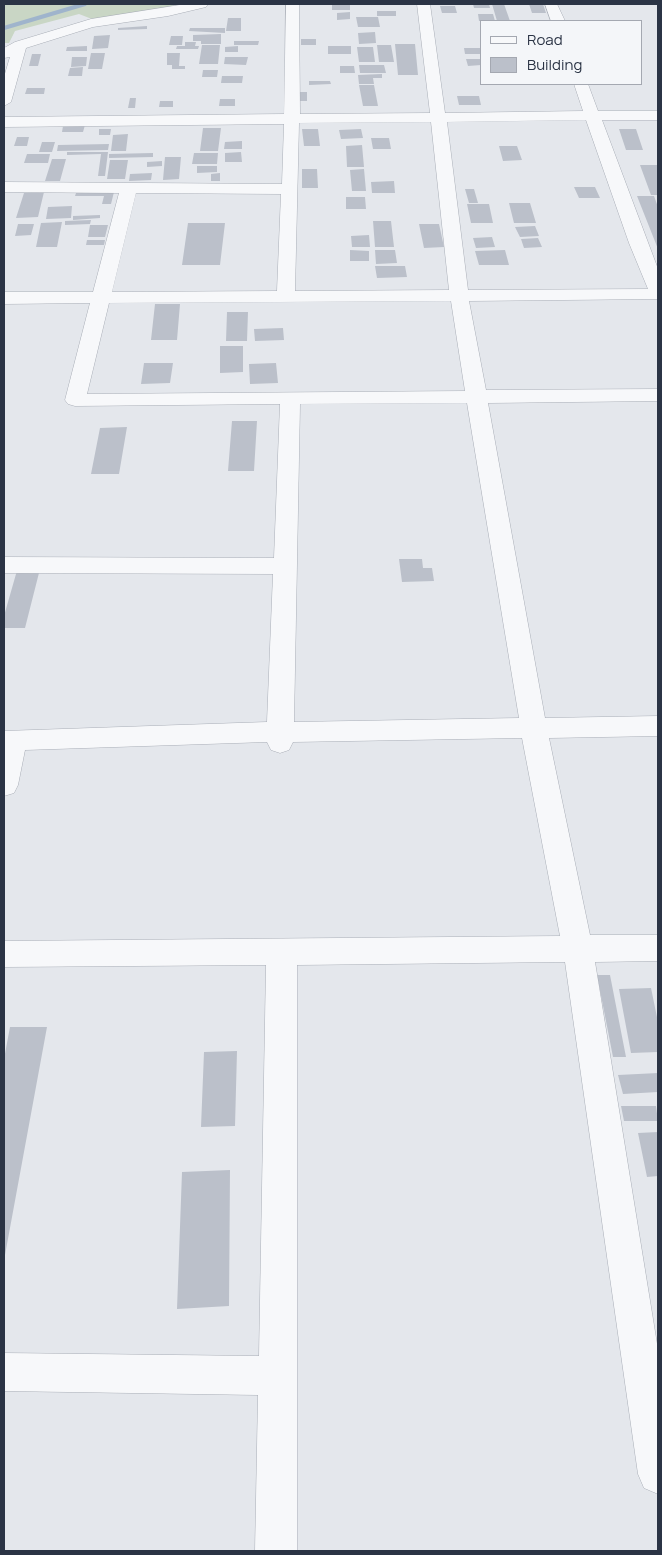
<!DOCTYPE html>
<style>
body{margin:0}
#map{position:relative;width:662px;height:1555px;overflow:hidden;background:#e4e7ec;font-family:Manrope,sans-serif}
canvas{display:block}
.frame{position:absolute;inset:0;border:5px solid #2b3445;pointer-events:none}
.legend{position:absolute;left:480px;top:20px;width:162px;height:65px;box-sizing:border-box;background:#f4f6f9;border:1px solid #a4a8b1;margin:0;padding:6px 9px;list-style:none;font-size:15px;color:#2b3445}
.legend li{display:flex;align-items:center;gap:10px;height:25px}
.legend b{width:25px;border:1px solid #a4a8b1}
</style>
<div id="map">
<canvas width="662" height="1555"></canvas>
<div class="frame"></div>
<ul class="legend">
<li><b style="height:6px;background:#f7f8fa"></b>Road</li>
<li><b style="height:14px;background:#bbc0ca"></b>Building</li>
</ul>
</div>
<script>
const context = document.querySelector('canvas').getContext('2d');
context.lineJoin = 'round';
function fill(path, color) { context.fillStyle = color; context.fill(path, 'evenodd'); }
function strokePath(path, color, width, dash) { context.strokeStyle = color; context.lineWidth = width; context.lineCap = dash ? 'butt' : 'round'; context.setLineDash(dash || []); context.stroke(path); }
fill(new Path2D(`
 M4,4H178L159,10L97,21L79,14L15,31L9,43H4Z`), '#c9d6c5');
strokePath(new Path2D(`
 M4,28L85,4`), '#9fb4cc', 4);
fill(new Path2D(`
 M332,4H350V10H332Z
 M473,4H489L490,8H474Z
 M492,4H504L510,21H497Z
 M529,4H543L546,13H532Z
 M440,6H455L457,13H442Z
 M377,11H396V16H377Z
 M350,12V19L337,20V13Z
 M478,14H493L495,21H479Z
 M356,17H378L380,27H358Z
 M228,18H241V31H226Z
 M147,26V29L118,30V28Z
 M190,28H225V33L189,31Z
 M375,32L376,43L359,44L358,33Z
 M221,34V44H201V41H193V35Z
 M110,35L108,48L92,49L94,36Z
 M171,36H183L182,45H169Z
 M301,39H316V45H301Z
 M234,41H259L258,45H234Z
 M185,42H196L195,46H199L198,49H176L177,46H185Z
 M395,44H415L418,75H398Z
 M202,45H220L218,64H199Z
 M377,45H391L394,62H379Z
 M87,46V51H66L67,47Z
 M238,46V52H225V47Z
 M328,46H351V54H328Z
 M357,47H373L375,62H359Z
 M464,48H481V54H465Z
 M91,53H105L102,69H88Z
 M167,53H180L179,66H185V69H172V65H167Z
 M32,54H41L38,66H29Z
 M72,57H87L86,66L71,67Z
 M225,57H248L246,65L224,64Z
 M466,59H481V65L468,66Z
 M359,65H384L386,73H360Z
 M340,66H354L355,73H340Z
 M83,67L82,76H68L70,68Z
 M203,70H218L217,77H202Z
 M382,74V78H373L374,84H359L358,75Z
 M222,76H243L242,83H221Z
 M309,81H330L331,84L309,85Z
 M359,85H374L378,106H363Z
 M27,88H45L44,94H25Z
 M299,92H307V101H300Z
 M457,96H479L481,105H459Z
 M130,98H136L135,108H128Z
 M220,99H235V106H219Z
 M160,101H173V107H159Z
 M85,125L83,132H62L63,126Z
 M203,128H221L218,151H200Z
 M99,129H111L110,135H99Z
 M302,129H318L320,146H304Z
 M361,129L363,138L341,139L339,130Z
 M619,129H636L643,150H626Z
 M128,134L126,151H111L113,135Z
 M17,137H29L27,146H14Z
 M371,138H389L391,149H373Z
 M242,141V149H224L225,142Z
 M42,142H55L52,152H39Z
 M109,144L108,150L57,151L58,145Z
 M362,145L364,167H347L346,146Z
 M499,146H517L522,160L503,161Z
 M67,152H108L105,176H98L101,154L67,155Z
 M241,152L242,162H225V153Z
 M153,153V157L109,158V154Z
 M194,153H218L217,164H192Z
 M27,154H50L48,163H24Z
 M165,157H181L179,179L163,180Z
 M52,159H66L60,181H45Z
 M110,160H128L125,179H107Z
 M162,161V166L147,167V162Z
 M640,165H658V195H651Z
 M197,166H217V172L197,173Z
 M302,169H317L318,188H302Z
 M364,169L366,191H352L350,170Z
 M152,173L151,180L129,181L130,174Z
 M220,173V181H211V174Z
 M394,181L395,193H372L371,182Z
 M574,187H595L600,198H579Z
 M465,189H474L478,203H469Z
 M44,192L38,217L16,218L24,193Z
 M114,192L111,204H102L104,196H75L76,193Z
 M637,196H654L658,207V249Z
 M346,197H365L366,209H346Z
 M509,203H530L536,223H514Z
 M467,204H489L493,223H471Z
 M72,206L71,218L46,219L48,207Z
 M100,215V218L73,220V216Z
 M91,220L90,224L65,225V221Z
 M373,221H391L394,247H375Z
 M62,222L57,247H36L41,223Z
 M188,223H225L220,265H182Z
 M18,224H34L31,235L15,236Z
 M419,224H439L444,247L424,248Z
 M90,225H108L105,237H88Z
 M535,226L539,236L520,237L515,227Z
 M369,235L370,247H352L351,236Z
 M492,237L495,247L476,248L473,238Z
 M538,238L542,247L524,248L521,239Z
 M87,240H105L104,245H86Z
 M350,250L369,251V261H350Z
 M375,250H395L397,263L376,264Z
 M505,250L509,265H479L475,251Z
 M375,266H405L407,277L377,278Z
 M155,304H180L177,340H151Z
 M227,312H248L247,341H226Z
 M283,328L284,340L255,341L254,329Z
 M220,346H243V372L220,373Z
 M144,363H173L170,383L141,384Z
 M276,363L278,383L250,384L249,364Z
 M232,421H257L254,471H228Z
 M127,427L119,474H91L100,428Z
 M399,559H422L423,568H432L434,581L402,582Z
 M41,565L25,628H4V616L18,567Z
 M597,975H610L626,1057H613Z
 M651,988L658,1022V1052L631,1053L619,989Z
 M10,1027H47L5,1255L4,1059Z
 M237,1051L235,1126L201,1127L204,1052Z
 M658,1073V1092L623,1094L618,1075Z
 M621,1106H656L658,1121H624Z
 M658,1132V1176L647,1177L638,1133Z
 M230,1170L229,1306L177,1309L182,1172Z`), '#bbc0ca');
const minor = new Path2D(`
 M186,4H208L206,7L168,16L93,27L26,48L11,102L4,106V77L10,57L4,58V48L15,42L91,19Z
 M286,4H299L300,114L430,113L417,4H430L445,113L583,111L574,84H588L598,111H658V120H602L658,269V299L469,301L486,390L658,389V401L488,403L545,718L658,716V736L549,738L590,935H658V961L595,962L658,1350V1494L644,1488L638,1474L565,962L297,965V1551H255L258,1395L4,1391V1353L259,1356L266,965L4,967V941L560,936L522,738L293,742L289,750L280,753L271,750L267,742L25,750L18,785L14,793L4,796V731L267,722L273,574L4,573V557L274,558L280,404L75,406L68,404L65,400L90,303L4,304V292H93L119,193L4,192V182L282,184L284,124L4,127V117L284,114ZM586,120L629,243L648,289L468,290L447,122ZM431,122L449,290L295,291L299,123ZM136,193L281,194L277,291L112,292ZM451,301L465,391L87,394L109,303ZM467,403L519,718L294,722L300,404Z
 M545,4H557L565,21H551Z`);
strokePath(minor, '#a9aeb7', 1);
fill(minor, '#f7f8fa');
</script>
